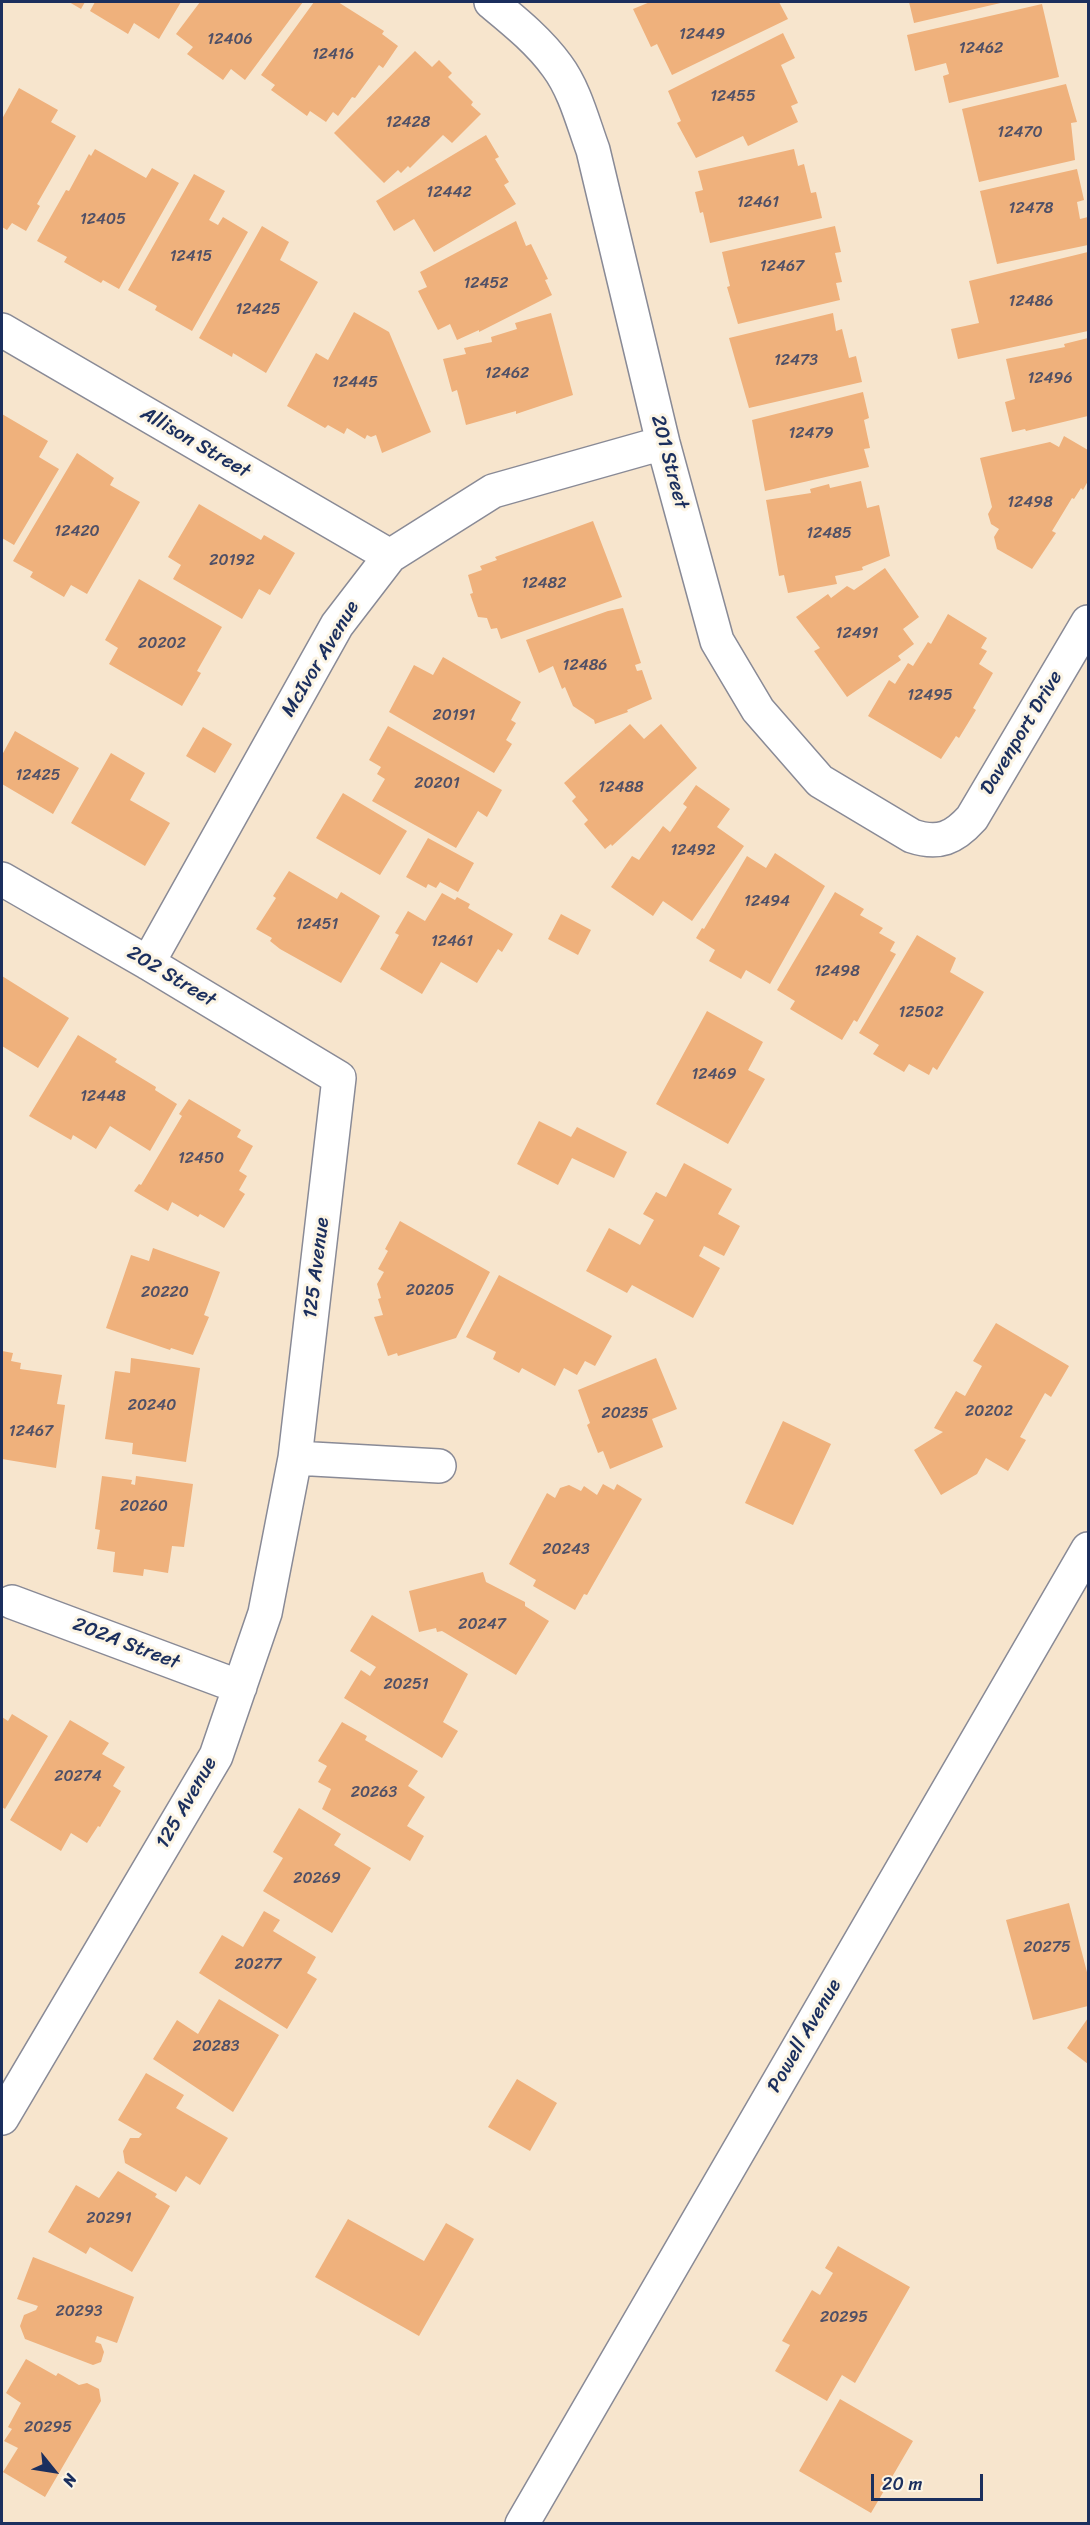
<!DOCTYPE html>
<style>
body{margin:0}
#map{position:relative;width:1090px;height:2525px;overflow:hidden;background:#f7e5cd;font-family:Sriracha,sans-serif}
canvas{display:block}
.frame{position:absolute;inset:0;border:3px solid #1b2f5e;pointer-events:none}
.north{position:absolute;left:24px;top:2441px;width:60px;height:60px;-webkit-text-stroke:4px #fcf5e5;paint-order:stroke;rotate:120deg;font-size:16px;font-weight:700;line-height:24px;text-align:center;color:#1b2f5e}
.north::after{content:'';display:block;margin:auto;width:21px;height:27px;background:#1b2f5e;clip-path:polygon(50% 0,100% 100%,50% 72%,0 100%)}
.scale{position:absolute;left:871px;top:2474px;width:112px;height:27px;box-sizing:border-box;border:3px solid #1b2f5e;border-top:0;padding-left:8px;font-size:18px;line-height:21px;white-space:nowrap;color:#1b2f5e;-webkit-text-stroke:4px #fcf5e5;paint-order:stroke}
</style>
<div id="map">
<canvas width="1090" height="2525"></canvas>
<div class="frame"></div>
<div class="north">N</div>
<div class="scale">20 m</div>
</div>
<script>
const context = document.querySelector('canvas').getContext('2d');
context.lineJoin = 'round';
function fill(path, color) { context.fillStyle = color; context.fill(path, 'evenodd'); }
function strokePath(path, color, width, dash) { context.strokeStyle = color; context.lineWidth = width; context.lineCap = dash ? 'butt' : 'round'; context.setLineDash(dash || []); context.stroke(path); }
function label(font, color, halo, rows, align = 'center') {
  context.font = font + ' Sriracha,sans-serif'; context.lineWidth = 6; context.setLineDash([]); context.textBaseline = 'middle'; context.strokeStyle = halo; context.fillStyle = color; for (const [text, x, y, turn = 0] of rows) {
    context.save(); context.translate(x, y); context.rotate((+turn || 0) * Math.PI / 180); context.textAlign = isNaN(turn) ? turn : align; if (halo) context.strokeText(text, 0, 0); context.fillText(text, 0, 0); context.restore();
  }
}
fill(new Path2D(`
 M69,2H85L81,9Z
 M95,2H181L159,39L134,23L128,34L90,11Z
 M200,2H303L245,80L231,69L223,80L187,54L193,47L176,34Z
 M314,2H338L384,31L382,34L398,46L383,68L379,65L355,98L352,97L338,116L333,112L326,122L310,111L307,116L271,90L275,85L261,75Z
 M650,2H779L788,19L672,75L657,44L651,47L633,9Z
 M909,2H1005L914,23Z
 M1042,4L1059,77L949,103L943,76L949,74L946,63L915,71L907,35Z
 M783,33L795,58L781,65L798,103L791,106L798,122L748,146L743,136L696,158L677,123L681,121L668,91Z
 M415,51L432,67L439,60L452,73L448,77L473,102L471,105L481,114L452,143L443,135L410,168L408,166L401,173L398,170L384,183L334,133Z
 M1066,84L1077,122L1071,123L1075,160L979,182L962,109Z
 M19,88L58,110L51,122L76,136L37,204L40,206L26,231L12,223L7,230L2,227V119Z
 M486,135L499,157L495,159L509,182L504,185L516,204L434,252L414,219L394,231L376,201Z
 M95,149L146,178L152,168L179,183L119,289L103,280L101,283L64,262L67,257L37,241L66,190L69,191L89,154L91,156Z
 M794,149L798,166L804,164L811,193L816,192L822,218L710,243L703,212L700,213L695,192L703,190L698,171Z
 M1077,169L1084,200L1077,202L1080,219L1088,217V245L997,264L980,191Z
 M194,174L225,191L209,220L218,225L223,217L248,232L192,331L155,310L157,306L128,290Z
 M516,221L526,246L531,244L548,279L545,280L552,295L479,332V330L457,340L450,324L438,330L418,291L427,287L420,272Z
 M262,226L289,242L280,260L318,282L266,373L233,353L232,357L199,338Z
 M835,226L841,252L835,253L842,282L836,283L840,300L738,324L727,287L730,286L722,252Z
 M1088,252V331L958,359L951,329L979,323L969,281Z
 M354,312L389,332L431,432L382,453L376,435L371,437L367,435L365,439L347,428L344,434L328,425L325,428L287,406L316,353L328,360Z
 M551,313L573,395L516,414V411L466,425L457,390L452,392L443,359L466,354L464,348L492,342L491,337L517,329L515,323Z
 M833,313L836,331L842,329L849,358L856,356L862,382L749,408L729,338Z
 M1088,338V416L1026,431L1025,429L1012,432L1005,402L1015,399L1006,359L1065,347L1064,344Z
 M863,392L869,418L864,420L870,448L864,449L869,467L765,491L752,420Z
 M2,414L48,441L39,457L59,469L14,545L2,538Z
 M1064,436L1088,450V481L1083,490L1081,488L1074,499L1072,498L1052,531L1056,533L1032,569L997,549L994,537L999,529L991,524L988,514L992,507L980,458L1050,442L1059,447Z
 M77,453L114,478L110,485L140,502L87,594L71,585L64,597L30,577L33,572L13,561Z
 M861,481L867,508L879,505L890,556L862,567L863,570L835,576L837,584L788,593L784,575L779,576L766,500L811,493L810,489L829,484L830,488Z
 M199,504L261,540L264,535L295,553L270,595L259,589L242,619L173,579L181,565L168,557Z
 M593,521L622,597L501,639L497,628L491,629L487,618L478,617L470,594L473,593L468,575L482,570L480,566L497,560L495,557Z
 M885,568L919,617L903,629L914,644L898,656L901,660L847,697L814,651L820,648L796,617L828,594L831,598L847,586L854,590Z
 M139,579L222,627L197,671L201,673L182,706L109,664L118,648L105,640Z
 M623,608L641,663L635,665L637,671L642,670L652,699L627,710L628,712L595,724L594,720L573,706L565,687L562,689L553,666L539,673L526,640L608,611Z
 M948,614L987,638L981,648L987,651L979,664L993,673L973,708L976,710L959,738L956,736L941,759L868,716L889,680L895,684L908,663L913,666L928,642L931,644Z
 M443,657L521,702L511,720L516,723L506,740L512,744L494,773L389,712L414,665L433,675Z
 M630,724L644,739L661,724L697,768L612,846L611,844L605,849L584,824L588,820L572,801L576,797L564,783Z
 M388,726L502,790L487,817L478,811L456,848L372,801L385,779L377,774L381,767L369,760Z
 M203,727L232,744L215,773L186,756Z
 M15,731L79,768L53,814L2,784V755Z
 M111,753L145,773L130,800L170,823L145,866L71,823Z
 M696,785L730,809L717,827L744,846L692,921L663,901L653,916L611,887L632,856L639,860L663,826L670,832L687,807L683,804Z
 M343,793L407,831L380,875L316,838Z
 M428,838L474,863L458,892L440,882L436,888L428,884L426,888L406,877Z
 M775,853L825,886L770,984L746,970L741,979L709,961L715,950L696,938L702,928L704,929L747,856L766,868Z
 M289,871L337,899L341,892L380,916L341,983L280,949L270,941L272,938L256,929L276,898L273,896Z
 M835,892L864,909L860,915L883,928L879,933L895,942L890,951L896,954L857,1022L854,1020L842,1040L790,1009L795,1001L777,990Z
 M442,893L455,900L457,897L470,904L468,908L513,934L502,952L498,949L477,983L441,962L422,994L380,969L399,935L395,933L408,911L425,921Z
 M561,914L591,930L578,955L548,939Z
 M917,935L956,958L950,972L984,992L937,1070L933,1067L929,1075L909,1064L904,1072L873,1054L879,1045L859,1033Z
 M2,976L69,1018L38,1068L2,1046Z
 M707,1011L763,1042L748,1070L765,1079L728,1144L656,1104Z
 M78,1035L117,1059L115,1062L156,1087L155,1090L177,1104L150,1151L110,1126L96,1149L73,1135L71,1140L29,1116Z
 M189,1099L241,1130L237,1137L253,1146L239,1171L247,1176L239,1190L245,1194L224,1228L200,1214L198,1217L172,1202L168,1211L134,1191L139,1184L141,1185L182,1116L179,1114Z
 M539,1121L571,1137L577,1127L627,1152L614,1178L572,1158L558,1185L517,1164Z
 M684,1163L732,1189L718,1214L740,1226L724,1256L704,1246L699,1256L720,1268L693,1318L632,1285L627,1293L586,1271L609,1228L640,1245L654,1220L643,1214L656,1192L666,1197Z
 M400,1221L490,1272L456,1338L398,1356L397,1353L388,1356L374,1317L383,1315L378,1299L381,1298L377,1284L384,1272L378,1269L388,1251L385,1249Z
 M153,1248L220,1272L204,1315L209,1317L193,1355L171,1348L170,1350L106,1328L131,1255L149,1261Z
 M499,1275L612,1336L595,1366L585,1361L577,1375L564,1368L555,1386L522,1368L519,1373L493,1359L496,1352L466,1337Z
 M996,1323L1069,1366L1051,1397L1045,1393L1020,1437L1026,1440L1008,1471L986,1458L977,1474L941,1495L914,1450L943,1432L934,1428L956,1391L965,1396L982,1366L973,1361Z
 M2,1351L13,1353L11,1361L21,1363L20,1369L62,1375L57,1404L65,1405L56,1468L2,1459Z
 M131,1358L200,1368L186,1462L132,1454L133,1443L105,1439L115,1371L130,1373Z
 M656,1358L677,1409L652,1419L663,1447L610,1469L603,1451L598,1453L587,1425L590,1423L578,1390Z
 M783,1421L831,1444L793,1525L745,1503Z
 M102,1476L132,1480L131,1484L135,1485L136,1476L193,1484L184,1547L172,1546L168,1573L144,1569L143,1576L113,1572L115,1552L97,1549L100,1530L95,1529Z
 M603,1484L614,1490L617,1484L642,1499L587,1595L584,1594L575,1610L533,1586L536,1580L509,1564L547,1493L555,1498L560,1488L569,1485L581,1491L584,1486L597,1495Z
 M483,1572L486,1582L525,1602V1606L549,1621L516,1675L442,1631L437,1632L436,1628L419,1632L409,1591Z
 M372,1615L468,1674L443,1722L458,1731L442,1758L344,1698L361,1670L370,1676L376,1667L350,1651Z
 M12,1714L48,1736L5,1809L2,1807V1717L8,1721Z
 M70,1720L109,1743L102,1754L125,1767L113,1786L121,1791L100,1827L98,1826L87,1843L71,1833L61,1851L10,1820Z
 M342,1722L367,1736L365,1740L418,1771L408,1786L425,1797L407,1826L424,1836L410,1861L322,1809L331,1789L318,1782L327,1766L318,1761Z
 M299,1808L341,1834L334,1845L371,1868L332,1933L263,1891L283,1858L273,1852Z
 M1069,1903L1088,1976V2006L1033,2020L1006,1920Z
 M264,1911L280,1920L273,1931L316,1957L307,1973L317,1979L287,2029L199,1973L222,1935L243,1947Z
 M219,1999L279,2035L233,2112L153,2059L177,2020L198,2034Z
 M1088,2018V2064L1067,2048Z
 M146,2073L184,2095L176,2108L228,2138L200,2185L186,2176L176,2192L125,2163L123,2151L130,2138H139L142,2134L118,2120Z
 M517,2079L557,2103L530,2151L488,2127Z
 M118,2171L157,2194L155,2197L170,2206L132,2272L90,2247L86,2254L48,2232L76,2185L99,2198Z
 M348,2219L424,2261L446,2223L474,2239L419,2336L315,2277Z
 M838,2246L910,2287L855,2383L842,2375L827,2401L775,2371L790,2345L782,2341L812,2290L820,2295L833,2273L825,2268Z
 M33,2257L134,2297L117,2343L97,2336L95,2342L101,2344L104,2352L101,2362L93,2365L25,2339L20,2326L24,2315L36,2310L38,2306L17,2299Z
 M26,2359L56,2376L58,2373L79,2385L87,2383L99,2389L101,2401L45,2497L3,2472L18,2448L4,2441L12,2429L8,2427L21,2403L6,2393Z
 M840,2399L913,2441L871,2513L799,2471Z`), '#efb17c');
const minor = new Path2D(`
 M491,2C514,21 539,41 557,66C575,90 583,123 593,150L663,443L717,641L758,710L820,781L912,836C939,845 954,838 972,818L1088,622
 M2,330L390,556
 M2,879L148,963L339,1078L295,1458L265,1613L216,1756L2,2118
 M148,963L337,625L390,556L493,491L663,443
 M295,1458L439,1466
 M12,1602L240,1687
 M522,2524L1088,1549`);
strokePath(minor, '#898a96', 36);
strokePath(minor, '#fff', 33);
label('16px', '#505066', null, [
 ["12449",702,35],
 ["12406",230,40],
 ["12462",981,49],
 ["12416",333,55],
 ["12455",733,97],
 ["12428",408,123],
 ["12470",1020,133],
 ["12442",449,193],
 ["12461",758,203],
 ["12478",1031,209],
 ["12405",103,220],
 ["12415",191,257],
 ["12467",782,267],
 ["12452",486,284],
 ["12486",1031,302],
 ["12425",258,310],
 ["12473",796,361],
 ["12462",507,374],
 ["12496",1050,379],
 ["12445",355,383],
 ["12479",811,434],
 ["12498",1030,503],
 ["12420",77,532],
 ["12485",829,534],
 ["20192",232,561],
 ["12482",544,584],
 ["12491",857,634],
 ["20202",162,644],
 ["12486",585,666],
 ["12495",930,696],
 ["20191",454,716],
 ["12425",38,776],
 ["20201",437,784],
 ["12488",621,788],
 ["12492",693,851],
 ["12494",767,902],
 ["12451",317,925],
 ["12461",452,942],
 ["12498",837,972],
 ["12502",921,1013],
 ["12469",714,1075],
 ["12448",103,1097],
 ["12450",201,1159],
 ["20205",430,1291],
 ["20220",165,1293],
 ["20240",152,1406],
 ["20202",989,1412],
 ["20235",625,1414],
 ["12467",31,1432],
 ["20260",144,1507],
 ["20243",566,1550],
 ["20247",482,1625],
 ["20251",406,1685],
 ["20274",78,1777],
 ["20263",374,1793],
 ["20269",317,1879],
 ["20275",1047,1948],
 ["20277",258,1965],
 ["20283",216,2047],
 ["20291",109,2219],
 ["20293",79,2312],
 ["20295",844,2318],
 ["20295",48,2428]
]);
label('20px', '#1b2f5e', '#fcf5e5', [
 ["Allison Street",195,443,30],
 ["201 Street",669,462,75],
 ["McIvor Avenue",321,659,-59],
 ["Davenport Drive",1022,733,-59],
 ["202 Street",171,977,31],
 ["125 Avenue",317,1268,-83],
 ["202A Street",126,1644,21],
 ["125 Avenue",187,1803,-60],
 ["Powell Avenue",805,2036,-60]
]);
</script>
